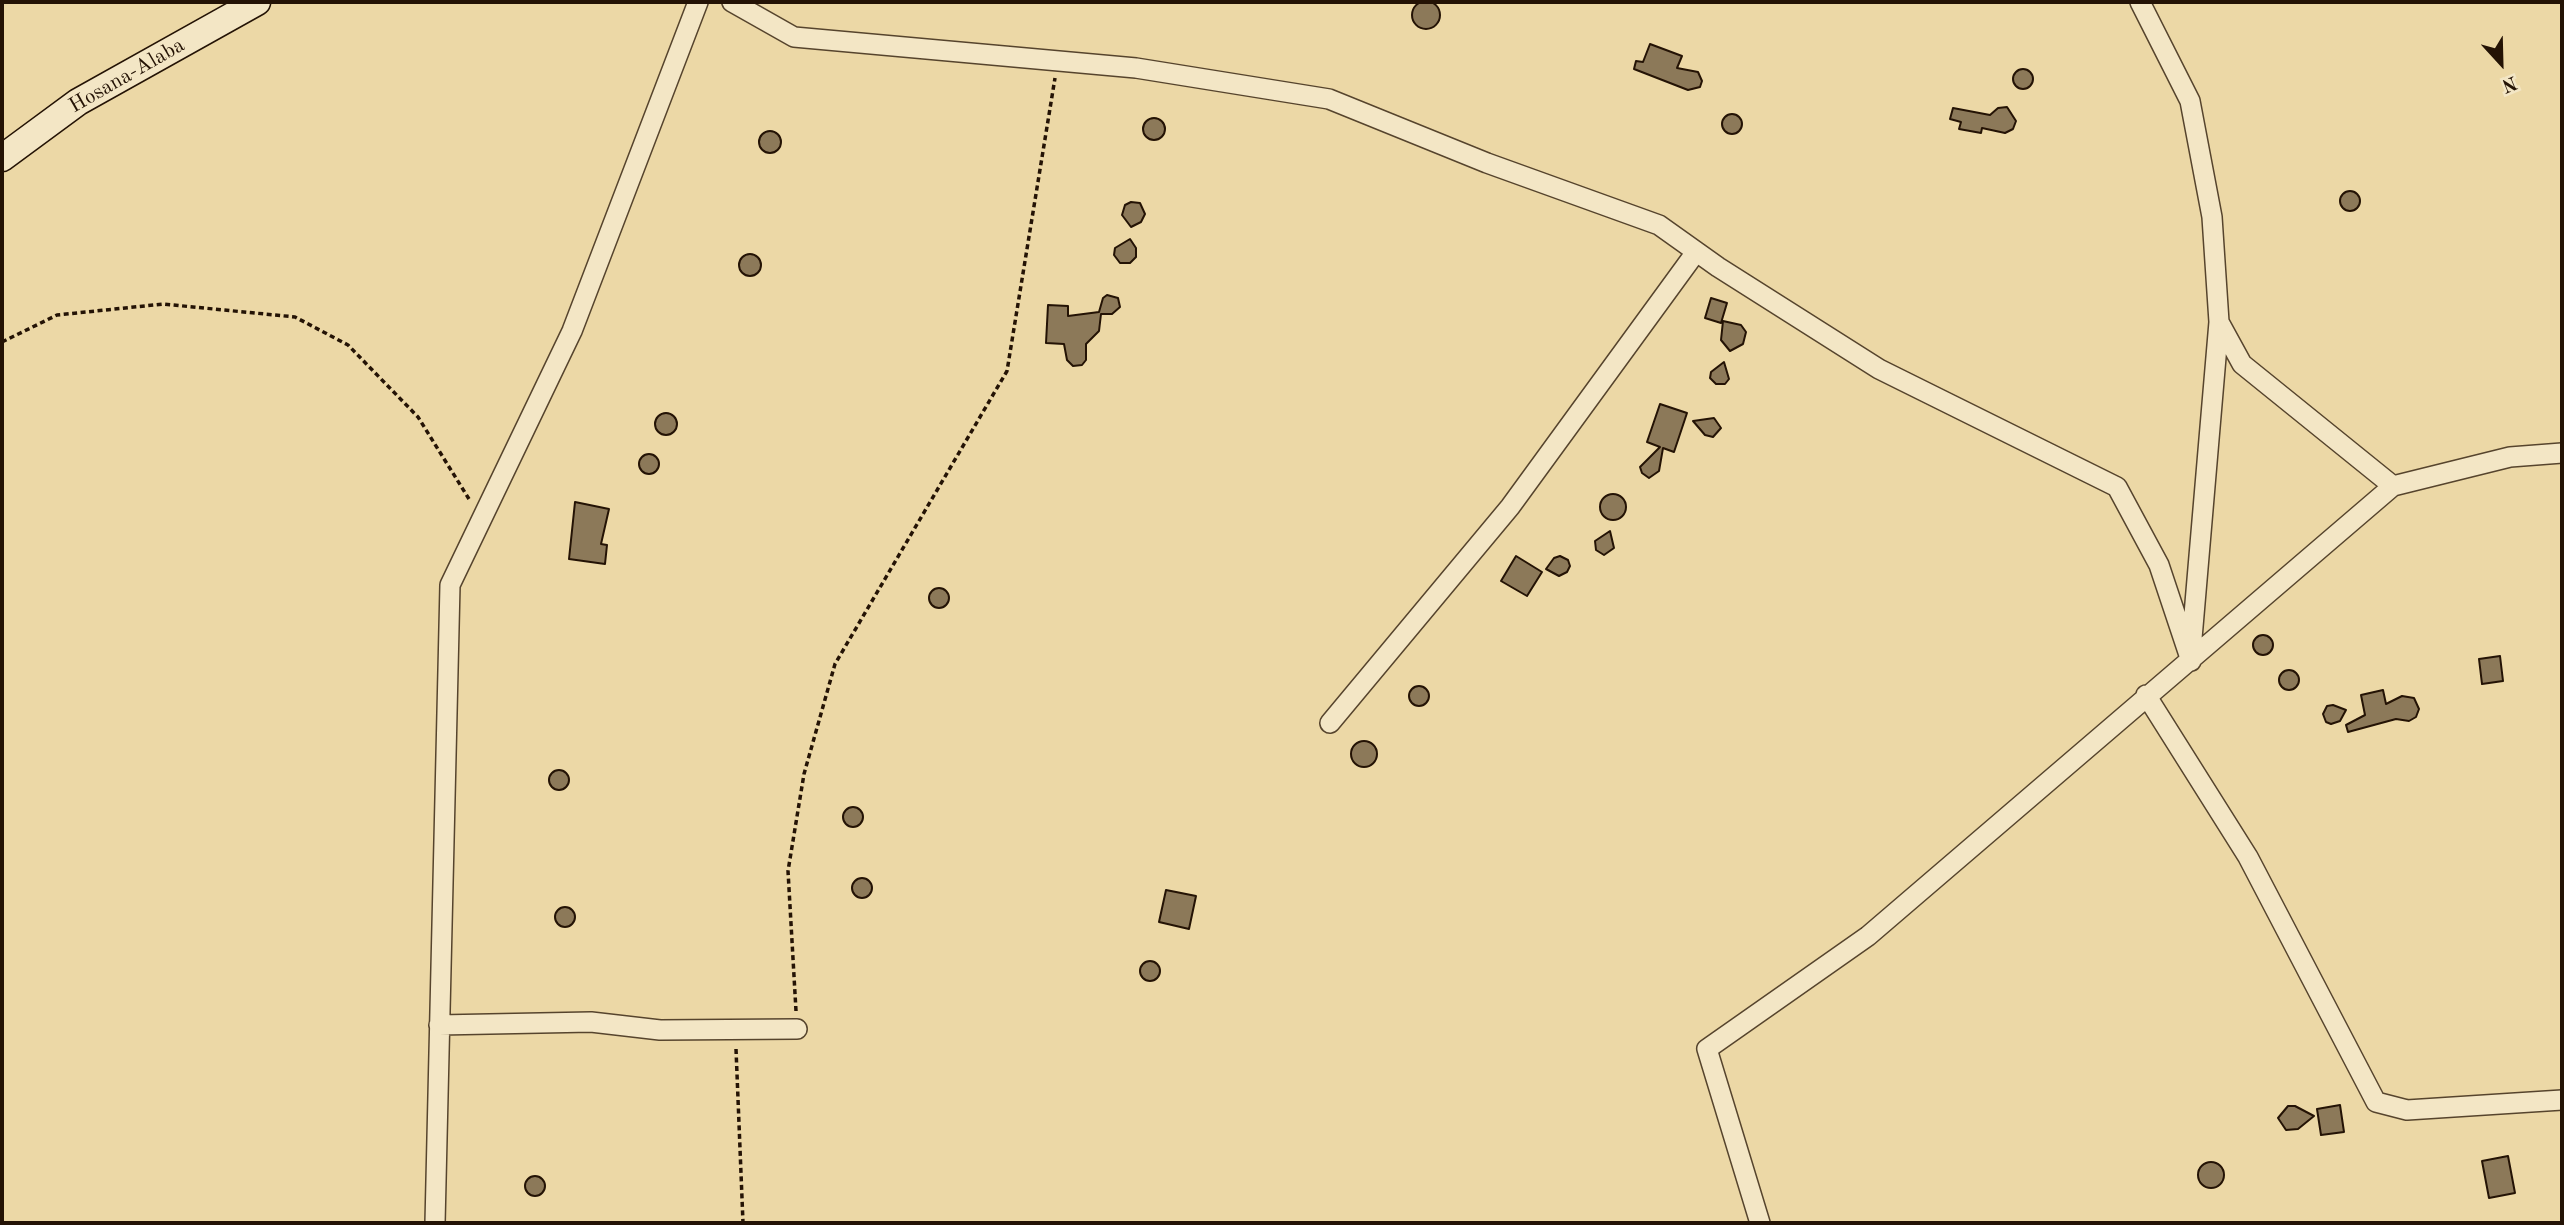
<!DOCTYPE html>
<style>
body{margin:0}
#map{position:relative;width:2564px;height:1225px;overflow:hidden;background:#ecd8a6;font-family:"Old Standard TT",serif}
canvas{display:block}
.frame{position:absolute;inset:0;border:4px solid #241305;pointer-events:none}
.north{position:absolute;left:2466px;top:28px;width:70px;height:70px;-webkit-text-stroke:5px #f3e6c5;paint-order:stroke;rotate:158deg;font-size:19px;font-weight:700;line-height:28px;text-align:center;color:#241305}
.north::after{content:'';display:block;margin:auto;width:24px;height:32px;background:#241305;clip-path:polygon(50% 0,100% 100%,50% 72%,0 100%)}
</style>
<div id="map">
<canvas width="2564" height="1225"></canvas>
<div class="frame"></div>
<div class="north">N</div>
</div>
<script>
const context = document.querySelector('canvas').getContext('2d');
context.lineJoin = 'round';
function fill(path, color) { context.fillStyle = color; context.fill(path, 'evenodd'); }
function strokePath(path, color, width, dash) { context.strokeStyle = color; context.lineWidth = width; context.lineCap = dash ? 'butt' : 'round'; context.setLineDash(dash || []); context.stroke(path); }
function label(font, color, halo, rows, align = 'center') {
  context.font = font + ' "Old Standard TT",serif'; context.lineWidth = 6; context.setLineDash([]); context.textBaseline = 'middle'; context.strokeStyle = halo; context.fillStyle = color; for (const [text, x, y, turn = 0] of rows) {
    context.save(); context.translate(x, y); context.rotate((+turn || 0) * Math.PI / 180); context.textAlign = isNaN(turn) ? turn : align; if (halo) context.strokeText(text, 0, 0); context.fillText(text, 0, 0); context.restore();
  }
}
const building = new Path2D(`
 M1412 15a14 14 0 1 1 28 0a14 14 0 1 1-28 0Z
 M1650,44L1682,56L1677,68L1698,72L1702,81L1700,87L1688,90L1634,69L1636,61L1643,62Z
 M2013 79a10 10 0 1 1 20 0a10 10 0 1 1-20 0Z
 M2007,107L2016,121L2013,129L2005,133L1982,128L1981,133L1959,129L1961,122L1950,119L1953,108L1990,115L1998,108Z
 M1722 124a10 10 0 1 1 20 0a10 10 0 1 1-20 0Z
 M1143 129a11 11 0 1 1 22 0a11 11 0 1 1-22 0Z
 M759 142a11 11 0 1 1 22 0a11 11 0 1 1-22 0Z
 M2340 201a10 10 0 1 1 20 0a10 10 0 1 1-20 0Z
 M1131,202L1140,203L1145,214L1141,222L1131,227L1122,215L1125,205Z
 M1130,239L1136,248V257L1130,263H1120L1114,255L1115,248Z
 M739 265a11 11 0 1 1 22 0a11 11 0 1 1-22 0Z
 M1107,295L1118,298L1120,307L1112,314H1101L1099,331L1086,344V360L1082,365L1073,366L1067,360L1064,344L1046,343L1048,305L1068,306V316L1099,312L1103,298Z
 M1711,298L1727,303L1721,323L1705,318Z
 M1723,321L1741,325L1746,332L1743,344L1730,351L1721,340Z
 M1724,362L1729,379L1725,384H1716L1710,378L1711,372Z
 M1660,404L1687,413L1674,452L1663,448L1659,471L1649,478L1642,473L1640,467L1660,447L1647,442Z
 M655 424a11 11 0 1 1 22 0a11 11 0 1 1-22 0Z
 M1714,418L1721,428L1713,437L1705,435L1693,421Z
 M639 464a10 10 0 1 1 20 0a10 10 0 1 1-20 0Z
 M1600 507a13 13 0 1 1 26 0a13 13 0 1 1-26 0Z
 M575,502L609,509L601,544L607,545L605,564L569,559Z
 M1610,531L1614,548L1604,555L1596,550L1595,541Z
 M1516,556L1542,572L1527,596L1501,581Z
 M1560,556L1568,560L1570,566L1567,572L1559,576L1546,569L1554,558Z
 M929 598a10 10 0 1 1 20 0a10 10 0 1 1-20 0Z
 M2253 645a10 10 0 1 1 20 0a10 10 0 1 1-20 0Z
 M2500,656L2503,681L2482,684L2479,659Z
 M2279 680a10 10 0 1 1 20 0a10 10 0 1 1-20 0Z
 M1409 696a10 10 0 1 1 20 0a10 10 0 1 1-20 0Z
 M2383,690L2386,704L2402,696L2414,698L2419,709L2416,717L2409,721L2396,719L2348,732L2346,725L2365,715L2361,695Z
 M2333,705L2346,710L2340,721L2331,724L2326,722L2323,714L2327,706Z
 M1351 754a13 13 0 1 1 26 0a13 13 0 1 1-26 0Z
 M549 780a10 10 0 1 1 20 0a10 10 0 1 1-20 0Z
 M843 817a10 10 0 1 1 20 0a10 10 0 1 1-20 0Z
 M852 888a10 10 0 1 1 20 0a10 10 0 1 1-20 0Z
 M1166,890L1196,896L1189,929L1159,922Z
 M555 917a10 10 0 1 1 20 0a10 10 0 1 1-20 0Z
 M1140 971a10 10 0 1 1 20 0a10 10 0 1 1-20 0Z
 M2340,1105L2344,1132L2321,1135L2317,1109Z
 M2288,1106H2295L2314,1116L2298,1129L2286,1130L2278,1118Z
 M2508,1156L2515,1193L2489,1198L2482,1161Z
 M2198 1175a13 13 0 1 1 26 0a13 13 0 1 1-26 0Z
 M525 1186a10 10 0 1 1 20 0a10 10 0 1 1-20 0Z`);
fill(building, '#8c7959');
strokePath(building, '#241305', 2);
const minor = new Path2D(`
 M732,2L794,37L1136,68L1329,99L1487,163L1659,225L1718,267L1879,369L2117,487L2159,565L2191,661
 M2140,2L2190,101L2212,217L2219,322L2242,364L2393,486
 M2191,650L2219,322
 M2146,695L2248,857L2376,1102L2407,1110L2562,1100
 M1330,723L1510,507L1696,252
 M439,1025L591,1022L660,1030L797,1029
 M435,1223L450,585L572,331L698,2
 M1760,1223L1707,1049L1868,936L2393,486L2510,457L2562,453`);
const secondary = new Path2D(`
 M2,158L78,102L257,2`);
strokePath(minor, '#56442d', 22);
strokePath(secondary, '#241305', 29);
strokePath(new Path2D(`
 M2,342L57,315L163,304L295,317L348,345L418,417L469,499
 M796,1011L788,871L804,774L835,664L1007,371L1055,78
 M736,1049L743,1223`), '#241305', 3.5, [5, 3.5]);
strokePath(minor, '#f3e6c5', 19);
strokePath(secondary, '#f3e6c5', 26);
label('21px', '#241305', '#f3e6c5', [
 ["Hosana-Alaba",127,76,-30]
]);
</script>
